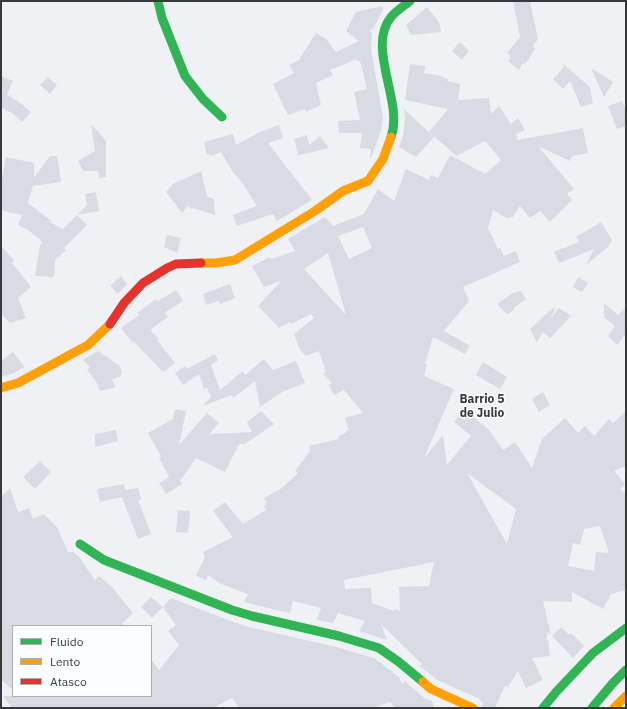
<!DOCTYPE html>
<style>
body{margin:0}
#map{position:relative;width:627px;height:709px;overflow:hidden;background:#eff1f4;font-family:"IBM Plex Sans",sans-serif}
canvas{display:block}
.frame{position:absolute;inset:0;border:2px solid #38393c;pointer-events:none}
.legend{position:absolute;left:12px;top:625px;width:140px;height:72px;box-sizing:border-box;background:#fcfdfe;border:1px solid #aeafb0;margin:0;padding:5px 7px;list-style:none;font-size:12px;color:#38393c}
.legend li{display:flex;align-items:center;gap:8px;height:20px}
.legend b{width:20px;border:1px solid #aeafb0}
</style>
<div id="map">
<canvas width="627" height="709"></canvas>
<div class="frame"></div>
<ul class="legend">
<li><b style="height:5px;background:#30b455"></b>Fluido</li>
<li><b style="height:5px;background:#ff9f0a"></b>Lento</li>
<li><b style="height:5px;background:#e5322d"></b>Atasco</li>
</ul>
</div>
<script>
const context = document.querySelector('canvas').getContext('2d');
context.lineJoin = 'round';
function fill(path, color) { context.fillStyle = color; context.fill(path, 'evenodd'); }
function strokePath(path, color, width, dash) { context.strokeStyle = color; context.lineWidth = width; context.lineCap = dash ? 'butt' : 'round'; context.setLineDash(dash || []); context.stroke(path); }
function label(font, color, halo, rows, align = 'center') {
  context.font = font + ' "IBM Plex Sans",sans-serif'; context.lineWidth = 3; context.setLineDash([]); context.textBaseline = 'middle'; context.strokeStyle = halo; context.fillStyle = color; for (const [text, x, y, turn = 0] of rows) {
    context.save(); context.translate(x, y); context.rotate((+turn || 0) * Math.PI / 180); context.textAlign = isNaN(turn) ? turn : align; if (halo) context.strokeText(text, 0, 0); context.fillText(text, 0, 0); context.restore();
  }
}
fill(new Path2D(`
 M513,1H530L538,39L533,46L535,49L526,63L522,64L519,70L508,61L511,57L507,53L520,37Z
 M382,6L383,10L373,29L369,31L372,33L371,49L383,118L381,131L371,158L370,157L371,149L360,148L362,133H339L338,121L360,120L354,92L367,89L360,61H357V59L330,70L333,75L316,83L321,105L306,112L305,109L288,115L273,84L294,73L289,65L301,59L300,58L316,33L326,39L336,52L359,41L346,31L356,12Z
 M427,7L439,22L441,32L411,35L406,25Z
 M460,42L469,51L462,60L452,51Z
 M562,63L590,87L593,103L581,107L570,81L563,89L553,79L564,67Z
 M410,64L425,66L424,73L444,77L443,78L448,79L447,81L460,84L458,100L489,98L491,114L499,106L511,124L518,118L525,130L516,134L518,140L583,128L588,153L572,156L570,161L538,146L574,189L567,194L572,200L550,222L540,211L530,218L520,206L513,217L506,218L493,210L488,228L498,249L500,248L504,256L516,251L520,262L463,287L469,301L444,331L470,346L465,354L433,337L425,364H427L424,376L454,389L424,458L443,435L447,465L471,436L454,422L464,409L489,430L503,450L515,442L532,468L542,439L565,418L577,432H579L585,426L594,436L609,419L613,423L626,411V466L614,471L625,484L620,489L626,494V590L611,594L603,609L572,592V602L543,601L551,635L547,632V641L548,639L550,656L532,658L543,680L526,688L518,671L508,687L505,686L495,708H484L482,702L478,698L437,680L420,666L422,664L381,624L387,640L359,631L365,621L338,613L333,623L317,620L321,608L293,601L290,613L255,605L244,602L248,594L219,583L208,575L206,580L196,576L205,557L203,552L233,537L213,511L225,502L243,524L266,510L264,506L267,504L264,498L282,488L298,473L295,471L310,451L309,446L339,439L338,436L346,433V431L349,430L345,418L363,413L344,390L334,395L329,385L332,383L323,374L326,372L319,351L306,356L300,350L294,334L314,318L311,314L291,324L290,322L279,328L258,306L281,281L264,287L252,266L270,257L271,259L295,251L288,239L325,217L333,226L364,214L378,189L394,201L406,169L429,180L431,175L438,178L450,155L485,174L501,160L485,141L456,156L444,145L429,132L448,109L405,100ZM363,227L372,248L349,259L338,236ZM328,253L346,315L304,269ZM467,473L516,509L507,544ZM600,526L609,553L596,552L594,571L568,566L573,543L580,545L584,529ZM434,562L429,586L399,587L400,611L394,609V611L372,603L371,588L345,589L344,580Z
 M591,68L613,82L604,97Z
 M1,76L13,81L7,95L19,102L31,112L22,122L12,113L2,108L1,110Z
 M48,77L57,85L50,94L40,85Z
 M622,101L626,110V126L617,129L608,106Z
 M404,109L434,137L416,157L399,147L403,136L405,119Z
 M91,124L106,141V177L99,178L98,171H83L78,161L95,151Z
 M279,125L283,138L268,143L312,200L277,221L273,214L237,226L233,215L257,206L243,184L235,174H234L221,152L211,156L210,154L207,155L204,142L233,134L236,145L260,132Z
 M307,135L309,145L320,136L329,148L296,156L298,154L294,139Z
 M50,156H57L61,182L33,186L27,205L28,203L53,222L46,220L63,229L77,215L87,225L64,248L66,250L55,260L54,277L35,276L40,246L42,242L40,240L41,238L39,239L28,230L18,225L22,215L1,210V185L6,157L34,163V178Z
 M201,171L207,196L214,199L215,215L193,208L192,209L188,206L182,213L166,192L173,184Z
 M96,192L99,211L77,215L87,205L85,194Z
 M601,222L612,240L608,247L586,265L594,249L559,263L554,252L579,242L576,237Z
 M167,235L181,238L177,253L164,247Z
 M1,246L14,260L12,263L31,287L18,298L26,318L10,323L1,314Z
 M121,276L127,284L118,294L110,286Z
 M578,277L588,283L582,292L573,287Z
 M230,284L235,298L220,304L219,301L206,305L203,294Z
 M176,290L183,301L165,312L168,317L150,330L159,339L157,340L175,363L163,372L133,341L132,342L121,328L139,315L137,313L156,299L158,301Z
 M521,291L526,299L514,308V310L507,314L497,304L513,293Z
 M604,303L618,315L626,307V336L625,335L617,345L608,336L615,326L604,317Z
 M553,308L555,309L550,319L559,308L571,316L550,338L543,332L537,342L530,329Z
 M98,351L120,366L122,372L121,376L112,379L115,387L100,391L97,383L87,370L90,367L83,360Z
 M13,352L25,367L14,373L1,377V361Z
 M215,354L218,360L211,365L220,390L243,371L245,375L264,359L273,370L296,361L305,383L282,392L260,407L255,381L233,398L232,395L205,405L204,404L211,397L207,388L204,389L199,374L183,385L175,373L185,366L187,369Z
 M483,362L507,377L500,389L476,375Z
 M543,392L550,405L539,412L532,399Z
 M175,409L186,411L179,445L207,413L219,423L209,434L252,432L247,422L261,411L274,424L245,444H239L225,472L196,458L180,481L182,484L166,494L159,483L169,477L159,457L161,456L148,433L173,419Z
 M116,430L118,441L95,447V434Z
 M40,461L51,472L35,489L23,477Z
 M124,484L125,490L138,488L141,500H138L151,534L138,539L122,497L100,502L97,489Z
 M10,488L18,512L29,508L33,519L44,514L57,527L68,552H73L79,557L95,580L99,576L112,587L133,613L120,626H13V690L1,680V497Z
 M178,510L190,511L188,533L176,532Z
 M151,597L163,607L152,618L141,607Z
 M171,598L228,620L249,627L336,647L374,658L399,677L402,684L405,681L424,698L432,701L434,708H395L390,702L373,708H240L232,698L213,708H12L3,696H151V659L159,670L179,645L168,631L176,625L163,607Z
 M561,627L569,635L571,633L584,646L573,658L552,636Z`), '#d8dbe3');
strokePath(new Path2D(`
 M158,1L162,18L185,76L203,99L222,117
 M391,137C404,102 366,48 391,17C396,11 404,6 410,1
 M80,544L104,560L232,610L252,616L339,636L379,648L399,662L423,682
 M543,708L556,692L593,653L626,628
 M592,708L613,683L626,670`), '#30b455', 9);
strokePath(new Path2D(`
 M201,263H216L235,260L315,211L343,191L368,181L383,159L391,137
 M1,388L18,383L88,345L110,324
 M423,682L431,689L473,708
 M614,708L626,696`), '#ff9f0a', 9);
strokePath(new Path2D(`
 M110,324L124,303L143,283L167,268L176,264L201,263`), '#e5322d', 9);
label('bold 12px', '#38393c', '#fcfdfe', [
 ["Barrio 5",482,400],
 ["de Julio",482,414]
]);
</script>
